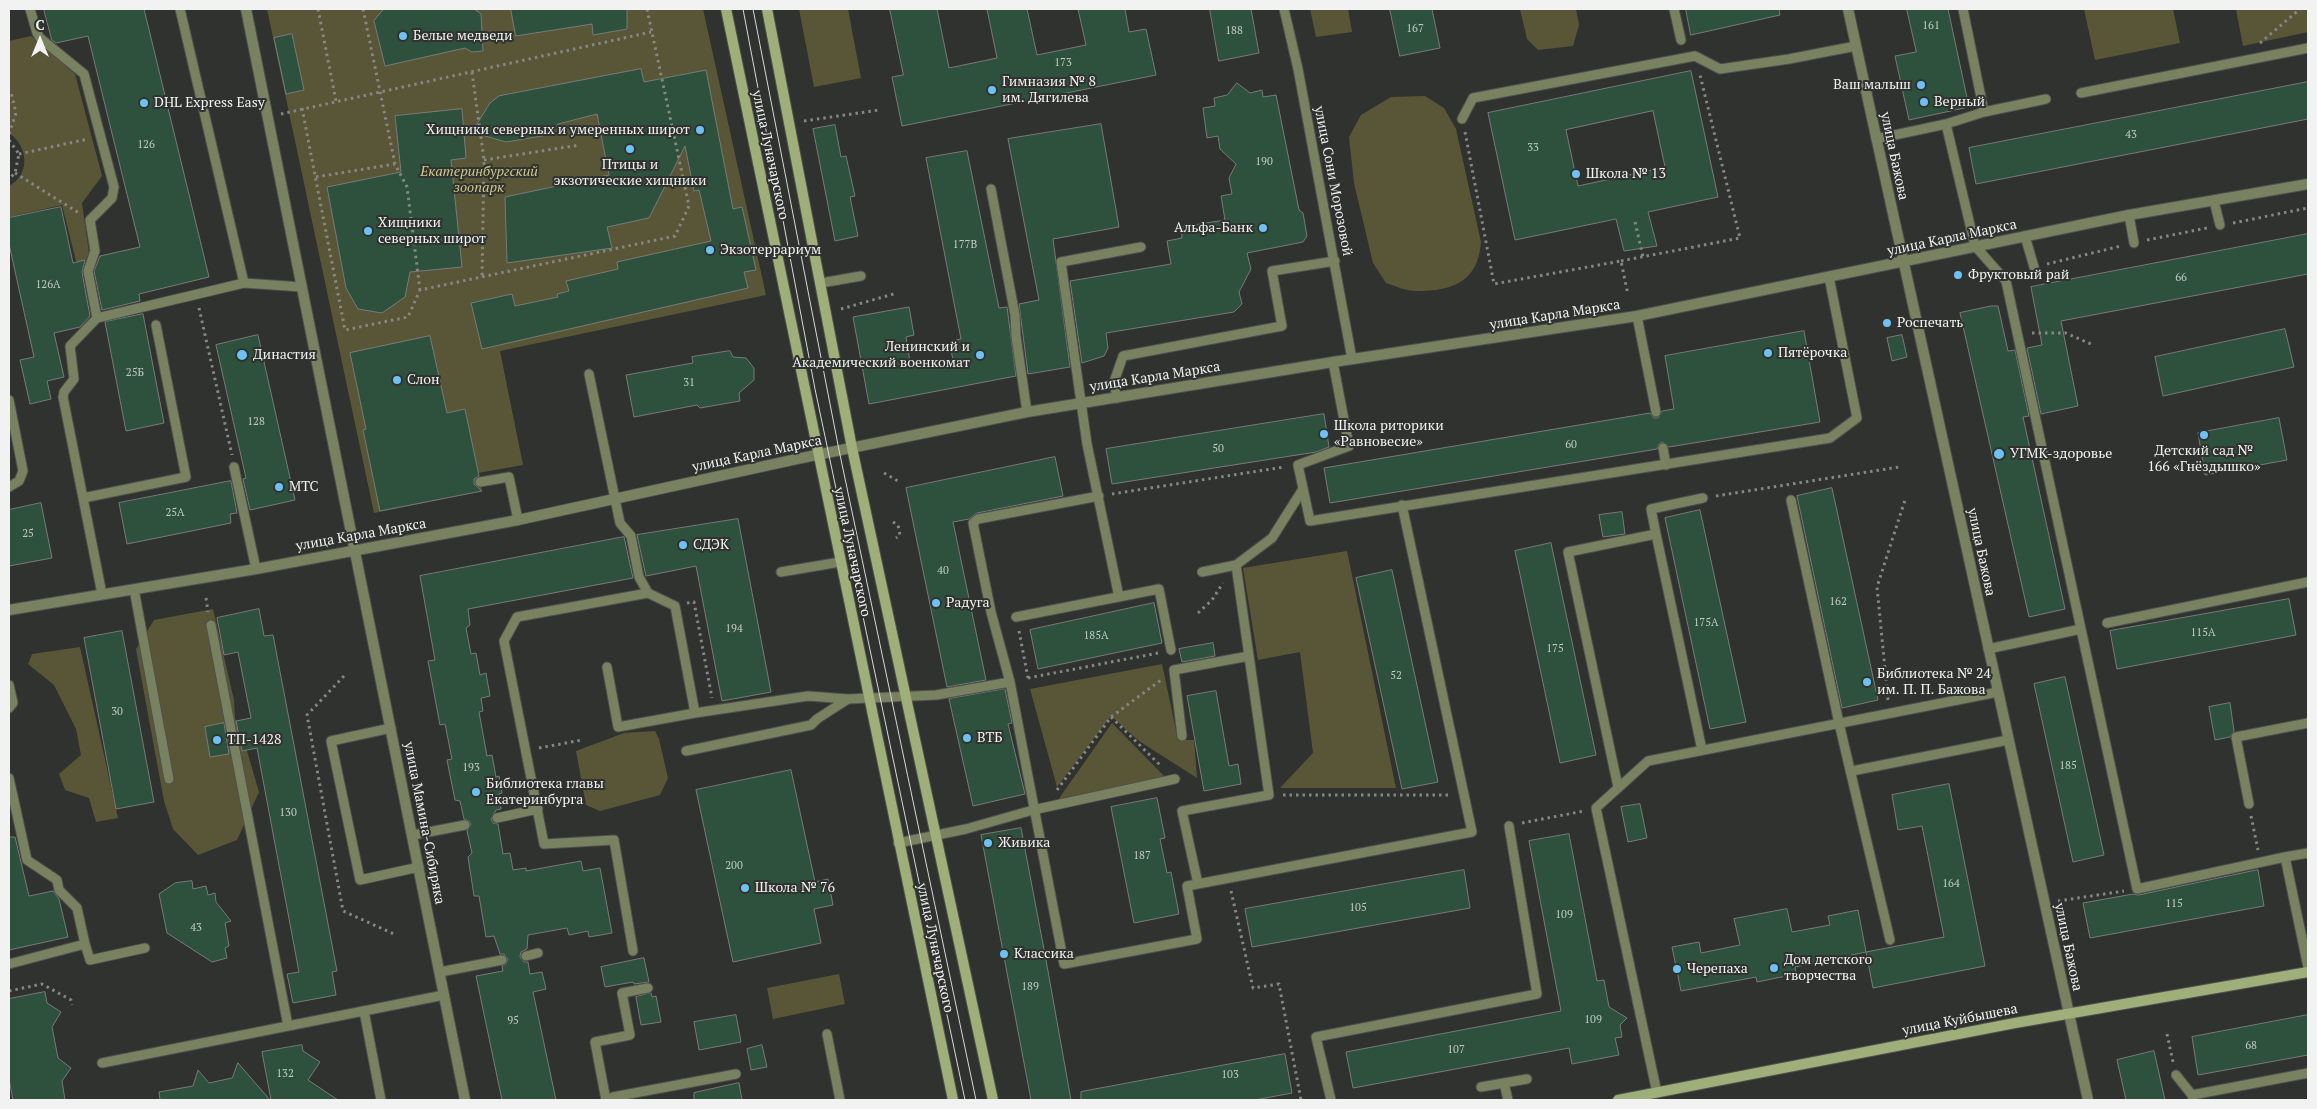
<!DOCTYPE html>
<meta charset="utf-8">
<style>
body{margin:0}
#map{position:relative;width:2317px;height:1109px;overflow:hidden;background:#30322f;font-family:"PT Serif",serif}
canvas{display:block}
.frame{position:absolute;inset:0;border:10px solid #f1f2f1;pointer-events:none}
.north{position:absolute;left:15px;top:15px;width:50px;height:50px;-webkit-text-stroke:4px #30322f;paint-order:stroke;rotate:0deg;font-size:14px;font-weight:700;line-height:20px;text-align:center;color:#f1f2f1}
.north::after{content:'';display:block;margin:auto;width:18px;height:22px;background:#f1f2f1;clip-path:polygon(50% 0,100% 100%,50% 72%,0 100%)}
</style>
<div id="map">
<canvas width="2317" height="1109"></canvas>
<div class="frame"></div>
<div class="north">С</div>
</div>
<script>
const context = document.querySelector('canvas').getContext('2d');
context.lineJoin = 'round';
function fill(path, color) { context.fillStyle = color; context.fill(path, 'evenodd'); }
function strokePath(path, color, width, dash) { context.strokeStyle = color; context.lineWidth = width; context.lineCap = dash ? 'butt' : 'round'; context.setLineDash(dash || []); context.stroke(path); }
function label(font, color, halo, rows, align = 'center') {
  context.font = font + ' "PT Serif",serif'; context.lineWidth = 4; context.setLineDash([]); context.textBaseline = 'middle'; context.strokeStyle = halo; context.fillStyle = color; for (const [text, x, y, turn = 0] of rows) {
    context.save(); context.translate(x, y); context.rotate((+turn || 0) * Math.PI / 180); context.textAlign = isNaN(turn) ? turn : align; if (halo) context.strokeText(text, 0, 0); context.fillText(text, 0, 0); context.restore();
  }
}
fill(new Path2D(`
 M267,9H703L766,295L500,351L523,465L478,473L482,491L374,513Z
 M799,9H848L861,78L814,87Z
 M1310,9H1348L1352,32L1316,37Z
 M1520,9H1576L1579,25L1573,46L1538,50L1527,39Z
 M2084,9H2173L2180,43L2095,60Z
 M2236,9H2308V32L2243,46Z
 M31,36L75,74L102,176L82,203L89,253L79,273L62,205L9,217V186C31,174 28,146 9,133V41Z
 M1425,96L1444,108L1456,129L1481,242C1478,282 1453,291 1416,291C1406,291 1395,286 1386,283L1373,263L1354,183L1349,137L1361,115L1391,97Z
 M1347,551L1396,788H1280L1313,753L1300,652L1258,660L1243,568Z
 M213,609L234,700L235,718L247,751L259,792L237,840L198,855L173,829L164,801L136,649L154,620Z
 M80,647L118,818L96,822L89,798L65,790L59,774L81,755L76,729L54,685L28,664L32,654Z
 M1162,664L1178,740H1194L1197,778L1139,741L1111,716L1057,787L1030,689Z
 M1112,723L1165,777L1058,800Z
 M655,731L659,739L668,778L660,795L600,811L586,805L576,751L624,733Z
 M839,974L845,1004L773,1019L767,988Z`), '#595637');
const building = new Path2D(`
 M44,9H144L209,277L139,294L140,301L102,310L94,271L100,256L140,247L88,36L56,43L52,40Z
 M384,9H474L481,14L483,51L472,52L465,48L385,66L374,21Z
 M511,9H627V29L593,35L592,24L516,36Z
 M890,9H937L949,68L997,58L987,9H1027L1037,55L1086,45L1078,9H1125L1129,32L1146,29L1156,75L902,126L892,77L903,75Z
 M1210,9H1251L1259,53L1219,61Z
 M1390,9H1432L1440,48L1400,56Z
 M1686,9H1779L1780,15L1691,35Z
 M1907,9H1948L1969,107L1909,120L1895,56L1916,52Z
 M292,34L304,90L286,94L274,38Z
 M641,69L644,82L706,70L733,209L742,207L756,270L744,272L748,288L482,349L471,303L512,294L515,306L558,297L557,294L569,291L566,281L618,269L617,262L711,241L699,190L694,191L685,146L649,218L607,227L612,248L507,263L505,197L609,175L597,114L558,124L548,135L506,142L472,132L490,103L499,96Z
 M1691,71L1718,197L1648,212L1657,246L1624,251L1616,219L1515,240L1488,113ZM1653,111L1665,167L1578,186L1566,130Z
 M2308,82V119L1976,184L1969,148Z
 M1237,83L1250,93L1262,90L1263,97L1276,95L1299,210L1303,213L1307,236L1303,242L1247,253L1251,269L1239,292L1242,304L1234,312L1106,333L1108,348L1104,356L1082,363L1070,281L1171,264L1167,241L1182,238L1181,227L1225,220L1221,196L1232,194L1229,178L1236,164L1220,149L1218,136L1207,138L1203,108L1215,106L1214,98L1227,95Z
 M462,109L466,158L451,160L462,267L410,272L405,297L382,313L358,309L346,288L327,187L401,172L395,116Z
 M1101,124L1119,227L1053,239L1070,367L1028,374L1019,304L1039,300L1008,139Z
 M835,125L841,157L846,156L855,196L850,197L858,236L835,241L813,129Z
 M967,151L999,308L1007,307L1016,376L869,404L853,317L909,307L914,335L906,337L911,368L953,360L951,350L957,348L956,340L961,339L926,158Z
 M61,207L73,263L85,260L82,272L90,316L80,327L54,333L64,377L47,381L51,399L30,404L20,360L34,357L9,244V218Z
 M2308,234V274L2061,321L2078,406L2041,414L2027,348L2042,345L2031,287Z
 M1991,306H1998L2008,351L2015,350L2029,416L2023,417L2065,609L2029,617L1960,313Z
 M143,314L164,423L126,431L105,322Z
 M2285,329L2294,367L2163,396L2155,357Z
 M1804,331L1820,422L1669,447L1662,442L1659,444L1657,449L1330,503L1324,468L1650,413L1654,418H1658L1662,411L1674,409L1665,356Z
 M258,335L295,500L250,510L243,479L246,478L216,345Z
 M1902,335L1907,357L1892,361L1887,338Z
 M430,336L447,413L465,409L479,476L474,479V484L482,491L380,511L363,430L366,429L350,353Z
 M730,351L733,357L746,358L754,368V380L739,393L740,401L700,408L697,405L634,417L626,375L693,363L692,357Z
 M1324,414L1329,447L1316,452L1112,484L1106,449Z
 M2279,418L2287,460L2205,475L2198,433Z
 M1055,457L1063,496L977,513L969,519L953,522L986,680L947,687L906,488Z
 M231,481L237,513L230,514L231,523L127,544L119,503Z
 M1832,488L1878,700L1842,708L1797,496Z
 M41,503L52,558L9,566V510Z
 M1700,510L1746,722L1710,729L1665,518Z
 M1622,512L1625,534L1603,537L1599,515Z
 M738,519L771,692L722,701L696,566L646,576L637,535Z
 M624,537L633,578L468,609L470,625L466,628L471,654L476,653L480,675L486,673L490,696L481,698L483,711L479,712L487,756L492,755L496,777L499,776L502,793L499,794L501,809L496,810L491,819L493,823L498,824L503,854L510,853L513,870L526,868V871L581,861L583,871L600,868L612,933L589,937L588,931L569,935L567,928L528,935L527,949L521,952L520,957L524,962H528L530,974L542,972L546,989L533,992L556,1100H502L476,976L503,971L502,966L506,964L508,959L504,954H500L494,936L486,937L479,896H474L468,857L472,853L467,831L471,824L469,821L464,819L460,801L455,800L447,760L452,759L445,724L440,725L428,661L435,660L420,576Z
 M1551,543L1596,755L1560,763L1515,551Z
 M1392,570L1438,782L1402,789L1356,578Z
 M2289,599L2296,635L2117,669L2110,631Z
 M1154,603L1162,643L1038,669L1030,630Z
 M259,609L264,636L273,635L337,971L332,972L336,995L293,1003L287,974L299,972L257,748L242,751L236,721L251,718L238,652L224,655L217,618Z
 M122,631L154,802L116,809L84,638Z
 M1213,643L1215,656L1182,662L1179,649Z
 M2065,677L2104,855L2073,862L2034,684Z
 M1005,689L1012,723L1008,724L1025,794L973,806L949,699Z
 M1216,691L1229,766L1238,764L1241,784L1204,791L1187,696Z
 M2230,703L2234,731L2230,737L2215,740L2209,707Z
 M224,723L229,754L210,757L205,727Z
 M791,770L815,882L828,879L833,905L814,909L821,943L733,962L696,790Z
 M1949,784L1985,966L1873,988L1866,952L1944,937L1922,826L1898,830L1892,795Z
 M1157,798L1165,838L1160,839L1167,873L1171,872L1179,914L1134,923L1111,807Z
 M1640,804L1647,838L1628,842L1621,807Z
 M1021,828L1046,960L1071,1100H1031L981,835Z
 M1569,834L1597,981L1604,980L1609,1007L1627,1018L1620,1025L1622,1037L1615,1038L1619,1055L1572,1064L1569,1048L1353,1088L1346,1052L1561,1011L1529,841Z
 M9,837H15L29,896L53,891L59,899L68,937L9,950Z
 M1464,870L1470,908L1252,947L1245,909Z
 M2258,870L2264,906L2090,938L2083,903L2133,894L2138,895Z
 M192,881L193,889L206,886L208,895L215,893L216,902L231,921L225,923L229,946L225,948L227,958L212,962L167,933L159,894L175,883Z
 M1787,909L1792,932L1830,925L1828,916L1858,910L1866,952L1795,967L1796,974L1757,982L1756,977L1681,991L1672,947L1699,942L1701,953L1740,945L1734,919Z
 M644,958L649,982L634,984L633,982L605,987L601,967Z
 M45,992L47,1003L61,1012L52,1027L58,1058L71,1068L62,1081L65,1100H13L9,1079V999Z
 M651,993L652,997L656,996L661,1022L641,1025L636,997Z
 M736,1015L741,1042L699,1050L694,1022Z
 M2308,1015V1055L2198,1075L2192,1037Z
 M302,1045L303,1051L320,1062L308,1080L338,1100H271L262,1052Z
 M762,1045L767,1067L751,1070L747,1049Z
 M2154,1051L2165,1100H2126L2117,1060Z
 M1285,1054L1292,1093L1255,1100H1081V1092Z
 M238,1063L270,1100H160L159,1092L193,1086L198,1070L209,1083L232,1078Z
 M739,1083L742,1100H694V1093Z`);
fill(building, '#2e513e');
strokePath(building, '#777b79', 1);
const service = new Path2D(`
 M30,9L37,33L40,38L84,74L114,187L112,198L90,220L95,251L88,271L97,318
 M180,9L244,283
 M1284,9L1298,69L1352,359
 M1674,9L1681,40
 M1963,9L1984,112
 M2081,93L2308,48
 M1462,119L1473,98L1695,56L1720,69L1789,59L1856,46
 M1946,124L1975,246L2006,281L2081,629
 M1876,139L1946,124L1984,112L2046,99
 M991,189L1015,315L1016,336L1027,412
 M2214,201L2220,225
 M2129,215L2134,243
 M2025,236L2034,267
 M821,283L861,276
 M1637,316L1656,412
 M1333,362L1349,446L1298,465L1310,521L1830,438L1857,418L1829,277
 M589,374L620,523L631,536L639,577L648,593
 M1117,398L1114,382L1123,356L1282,326L1272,271L1335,261
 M9,400L23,471L19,481L9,487
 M1663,448L1666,465
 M234,467L256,569
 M480,482L509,477L518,520
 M1099,496L978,519L973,523L991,612L1010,682L1064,964L1197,939L1187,886L1472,832L1402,505
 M83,498L186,477L156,325
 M1791,500L1839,723L1890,940
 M1656,534L1651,509L1703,498
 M781,572L840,562
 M1202,572L1236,565
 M134,589L169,779
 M102,594L63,397L64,392L74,379L70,346L97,318L244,283L302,287
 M1119,597L1087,444L1061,262L1141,247
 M1016,617L1159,589L1171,650
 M2107,623L2308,582
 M211,625L288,1026
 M1988,649L2081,629L2137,889L2285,857L2308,967
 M607,667L618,727L695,713
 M9,685L13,703L9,708
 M391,728L331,741L360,880L419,867
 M1182,736L1174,670L1249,656L1236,565L1272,538L1303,489
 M686,751L811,725L817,719L848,699L936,695L1010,682
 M1852,771L2008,740
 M9,778L27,860L57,880L59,890L77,908L85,944
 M1618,787L1568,552L1656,534L1702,750
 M2249,804L2236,737L2308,723
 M497,818L538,809
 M413,835L465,825
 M898,843L966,829L1033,810L1175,779
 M2285,857L2308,853
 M1198,884L1182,811L1269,795L1249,656
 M633,951L614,840L544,844L504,641L517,617L648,593L675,606L695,713L808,696L848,699
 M526,956L538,953
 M9,964L85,944L90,960L145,948
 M440,972L502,960
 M364,1011L381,1100
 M827,1034L840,1100
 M102,1063L444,995
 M2176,1075L2192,1095L2193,1100
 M1504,1083L1508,1100
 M1481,1087L1527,1079
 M1657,1093L1596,808L1648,761L1998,692
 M2192,1095L2308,1073
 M606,1100L595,1042L630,1035L622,993L648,988
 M614,1100L613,1097L736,1074
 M1331,1100L1316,1037L1537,994L1509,826`);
const minor = new Path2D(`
 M246,9L465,1100
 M1848,9L2088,1100
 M9,610L256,569L518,520L797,459L1027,412L1333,362L1637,316L2129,215L2308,184`);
const secondary = new Path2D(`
 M726,9L953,1100
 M767,9L852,448L993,1100
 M1618,1100L2015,1023L2308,972`);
strokePath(service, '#4f514e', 11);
strokePath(minor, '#4f514e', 12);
strokePath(secondary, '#4f514e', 12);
strokePath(new Path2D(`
 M318,9L336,101
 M363,9L395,164L407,187L420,290
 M2260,43L2300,9
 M472,72L484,160L482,278
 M302,108L345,330L408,317L420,290L675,236L689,206L647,9
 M281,114L651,32
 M804,121L879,110
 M1465,132L1494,284L1621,261L1628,295
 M9,134L16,113L11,92
 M9,140L19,154L15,173L9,179
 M19,154L88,139
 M484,160L580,145
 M15,173L79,213
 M316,177L395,164
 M1635,222L1643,257
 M2233,223L2308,208
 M2147,240L2207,228
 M1621,261L1740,238L1700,75
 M2047,264L2121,246
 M199,308L232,455
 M841,309L897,293
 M2032,333H2066L2091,344
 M884,473L898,481
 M1112,494L1284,467
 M1716,496L1899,467
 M893,522L898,525L900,535L896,538
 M206,598L208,612
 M687,603L694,602L712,698
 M1198,613L1212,600L1223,583
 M1019,631L1028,678
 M344,676L307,715L343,911L394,934
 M1028,678L1158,653
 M1888,700L1877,587L1905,500
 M1111,717L1162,767
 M539,748L582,740
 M1057,790L1111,717L1161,680
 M1283,795H1451
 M2251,816L2258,850
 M1522,823L1584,811
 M1231,891L1253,988L1279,984L1301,1100
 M2058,901L2124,891
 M9,991L42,984L71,1000L72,1005
 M2167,1034L2173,1062`), '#868785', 3, [2.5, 4]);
strokePath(service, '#788260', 9);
strokePath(minor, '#788260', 10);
strokePath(secondary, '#9faf79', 10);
strokePath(new Path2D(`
 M743,9L815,389L965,1100
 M753,9L839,450L976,1100`), '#d8d9d8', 1);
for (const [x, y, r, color] of [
 [403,36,5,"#6dc2f3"],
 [1921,85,5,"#6dc2f3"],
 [992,90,5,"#6dc2f3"],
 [1924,102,5,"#6dc2f3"],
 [144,103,5,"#6dc2f3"],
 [700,130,5,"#6dc2f3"],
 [630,149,5,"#6dc2f3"],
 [1576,174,5,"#6dc2f3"],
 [1263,228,5,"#6dc2f3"],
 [368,231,5,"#6dc2f3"],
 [710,250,5,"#6dc2f3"],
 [1958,275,5,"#6dc2f3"],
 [1887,323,5,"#6dc2f3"],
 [1768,353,5,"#6dc2f3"],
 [242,355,6,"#6dc2f3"],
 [980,355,5,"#6dc2f3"],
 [397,380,5,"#6dc2f3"],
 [1324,434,5,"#6dc2f3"],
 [2204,435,5,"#6dc2f3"],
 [1999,454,6,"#6dc2f3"],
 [279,487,5,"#6dc2f3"],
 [683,545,5,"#6dc2f3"],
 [936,603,5,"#6dc2f3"],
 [1867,682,5,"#6dc2f3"],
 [967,738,5,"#6dc2f3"],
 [217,740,5,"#6dc2f3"],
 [476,792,5,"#6dc2f3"],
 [988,843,5,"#6dc2f3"],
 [745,888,5,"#6dc2f3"],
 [1004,954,5,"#6dc2f3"],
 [1774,968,5,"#6dc2f3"],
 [1677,969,5,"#6dc2f3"]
]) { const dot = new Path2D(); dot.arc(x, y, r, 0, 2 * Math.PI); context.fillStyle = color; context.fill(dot); strokePath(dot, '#30322f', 2); }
label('11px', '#c0cac4', null, [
 ["161",1931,26],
 ["167",1415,29],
 ["188",1234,31],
 ["173",1063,63],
 ["43",2131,135],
 ["126",146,145],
 ["33",1533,148],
 ["190",1264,162],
 ["177В",965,245],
 ["66",2181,278],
 ["126А",48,285],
 ["25Б",135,373],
 ["31",689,383],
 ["128",256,422],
 ["60",1571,445],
 ["50",1218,449],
 ["25А",175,513],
 ["25",28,534],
 ["40",943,571],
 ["162",1838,602],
 ["175А",1706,623],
 ["194",734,629],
 ["115А",2203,633],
 ["185А",1096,636],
 ["175",1555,649],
 ["52",1396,676],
 ["30",117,712],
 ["185",2068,766],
 ["193",471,768],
 ["130",288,813],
 ["187",1142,856],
 ["200",734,866],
 ["164",1951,884],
 ["115",2174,904],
 ["105",1358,908],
 ["109",1564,915],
 ["43",196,928],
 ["189",1030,987],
 ["109",1593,1020],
 ["95",513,1021],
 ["68",2251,1046],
 ["107",1456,1050],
 ["132",285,1074],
 ["103",1230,1075]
]);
label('14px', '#f1f2f1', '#30322f', [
 ["Белые медведи",413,36],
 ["Гимназия № 8",1002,82],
 ["им. Дягилева",1002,98],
 ["Ваш малыш",1911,85,"right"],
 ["Верный",1934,102],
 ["DHL Express Easy",154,103],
 ["Хищники северных и умеренных широт",690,130,"right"],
 ["Птицы и",630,165,"center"],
 ["экзотические хищники",630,181,"center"],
 ["Школа № 13",1586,174],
 ["Хищники",378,223],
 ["северных широт",378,239],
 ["Альфа-Банк",1253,228,"right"],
 ["Экзотеррариум",720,250],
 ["Фруктовый рай",1968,275],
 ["Роспечать",1897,323],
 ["Ленинский и",970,347,"right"],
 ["Академический военкомат",970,363,"right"],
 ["Пятёрочка",1778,353],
 ["Династия",253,355],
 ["Слон",407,380],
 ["Школа риторики",1334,426],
 ["«Равновесие»",1334,442],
 ["Детский сад №",2204,451,"center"],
 ["166 «Гнёздышко»",2204,467,"center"],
 ["УГМК-здоровье",2010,454],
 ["МТС",289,487],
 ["СДЭК",693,545],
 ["Радуга",946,603],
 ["Библиотека № 24",1877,674],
 ["им. П. П. Бажова",1877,690],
 ["ВТБ",977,738],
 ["ТП-1428",227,740],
 ["Библиотека главы",486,784],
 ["Екатеринбурга",486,800],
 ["Живика",998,843],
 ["Школа № 76",755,888],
 ["Классика",1014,954],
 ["Дом детского",1784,960],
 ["творчества",1784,976],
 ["Черепаха",1687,969]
], 'left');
label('14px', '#f1f2f1', '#30322f', [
 ["улица Луначарского",770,155,78],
 ["улица Бажова",1894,156,78],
 ["улица Сони Морозовой",1333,181,79],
 ["улица Карла Маркса",1952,238,-12],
 ["улица Карла Маркса",1555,315,-9],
 ["улица Карла Маркса",1155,377,-9],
 ["улица Карла Маркса",757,454,-12],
 ["улица Карла Маркса",361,535,-10],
 ["улица Луначарского",852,552,78],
 ["улица Бажова",1981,552,78],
 ["улица Мамина-Сибиряка",424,823,79],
 ["улица Бажова",2068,947,78],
 ["улица Луначарского",935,948,78],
 ["улица Куйбышева",1960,1020,-11]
]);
label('italic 14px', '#d0c98a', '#30322f', [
 ["Екатеринбургский",479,172],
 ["зоопарк",479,188]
]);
</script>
